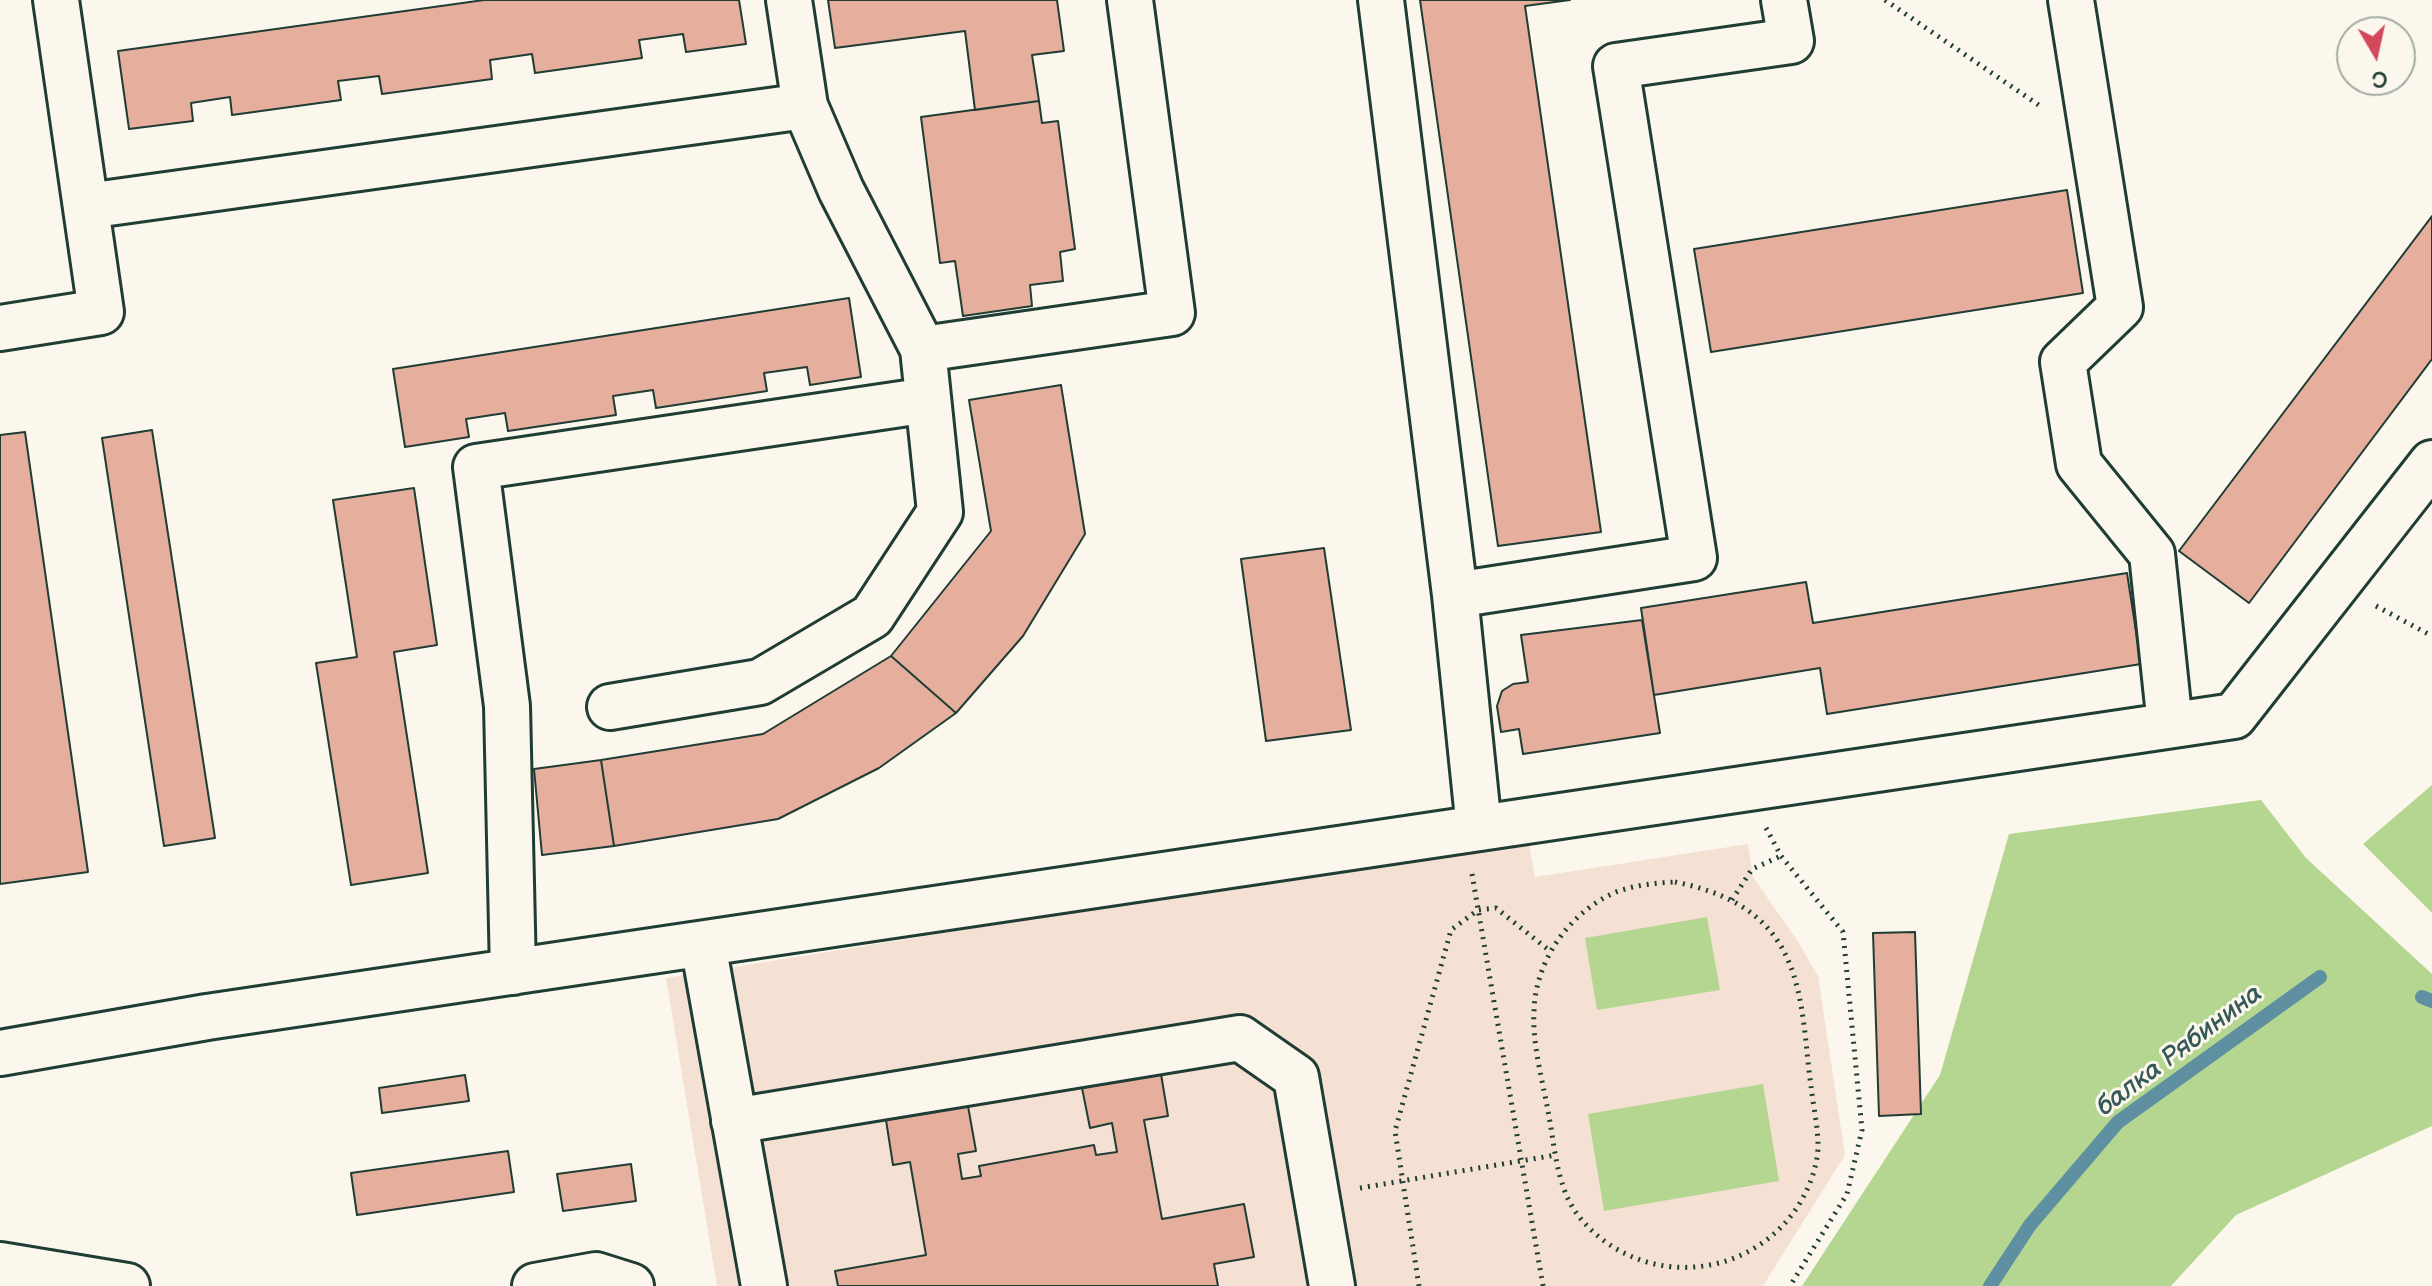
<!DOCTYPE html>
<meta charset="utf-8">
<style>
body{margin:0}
#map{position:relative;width:2432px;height:1286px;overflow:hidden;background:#fbf7ec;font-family:"Balsamiq Sans",sans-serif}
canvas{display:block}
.north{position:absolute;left:2336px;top:16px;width:80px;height:80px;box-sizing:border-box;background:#fbf7ec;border:2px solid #a3ada2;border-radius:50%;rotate:171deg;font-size:22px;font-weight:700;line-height:32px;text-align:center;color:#1f3d34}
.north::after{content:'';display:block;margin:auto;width:28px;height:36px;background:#d1495b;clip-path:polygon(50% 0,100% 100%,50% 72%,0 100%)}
</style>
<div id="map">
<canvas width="2432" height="1286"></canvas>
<div class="north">С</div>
</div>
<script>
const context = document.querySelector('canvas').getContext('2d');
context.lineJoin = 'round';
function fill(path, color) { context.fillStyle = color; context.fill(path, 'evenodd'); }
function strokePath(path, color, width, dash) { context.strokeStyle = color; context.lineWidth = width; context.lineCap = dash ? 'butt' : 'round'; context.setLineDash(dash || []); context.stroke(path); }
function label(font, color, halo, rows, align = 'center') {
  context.font = font + ' "Balsamiq Sans",sans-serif'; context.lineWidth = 6; context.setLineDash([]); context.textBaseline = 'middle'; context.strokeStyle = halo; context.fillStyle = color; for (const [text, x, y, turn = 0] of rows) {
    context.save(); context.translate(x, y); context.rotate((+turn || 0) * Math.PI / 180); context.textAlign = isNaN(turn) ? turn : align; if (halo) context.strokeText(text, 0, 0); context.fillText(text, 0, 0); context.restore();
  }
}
fill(new Path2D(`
 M1528,839L1535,877L1748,844L1753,877L1795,937L1818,976L1845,1155L1763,1286H717L666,978Z`), '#f5e1d4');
fill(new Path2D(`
 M2432,785V913L2363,844Z
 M2261,800L2306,858L2432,974V1126L2236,1215L2171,1286H1802L1940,1075L2009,834Z
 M1707,917L1720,990L1597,1010L1585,938Z
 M1763,1084L1779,1181L1604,1211L1588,1114Z`), '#b4d690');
strokePath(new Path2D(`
 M2422,997L2432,1001
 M1990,1286L2030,1225L2118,1122L2320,977`), '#5f90a1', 14);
const building = new Path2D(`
 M484,0H739L746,44L686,52L683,34L639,40L642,58L535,73L532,54L490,60L492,79L382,94L379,76L338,81L341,100L232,115L230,97L191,103L193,121L129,129L118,51Z
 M828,0H1057L1064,51L1032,55L1039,101L975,110L965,31L835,48Z
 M1420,0H1570L1525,6L1601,532L1498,546Z
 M1039,101L1042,123L1058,121L1075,249L1060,252L1063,281L1030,285L1032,306L963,316L955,261L940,263L921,117Z
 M2067,190L2083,293L1711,352L1694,249Z
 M2432,216V359L2249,603L2179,551Z
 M849,298L861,377L810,385L807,367L764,373L767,391L656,408L653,390L613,396L616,415L508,431L505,413L466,419L469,437L405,447L393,369Z
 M1061,385L1085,534L1023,636L956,713L891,656L991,531L969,400Z
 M152,430L215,838L164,846L102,438Z
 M25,432L88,872L0,884V435Z
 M414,488L437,645L394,652L428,873L351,885L316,663L357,657L333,500Z
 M1324,548L1351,730L1266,741L1241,559Z
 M2127,573L2141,664L1827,714L1820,668L1654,695L1641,608L1806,582L1813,623Z
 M1642,620L1660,733L1523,754L1519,729L1501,732L1497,706L1502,691L1513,684L1528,682L1521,635Z
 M891,656L956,713L879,768L778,819L614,846L601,760L763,734Z
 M601,760L614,846L542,855L534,769Z
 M1915,932L1921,1114L1879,1116L1873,933Z
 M1161,1074L1168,1116L1144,1120L1162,1219L1244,1204L1254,1257L1214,1264L1218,1286H838L835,1271L926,1255L910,1162L893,1165L886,1120L968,1106L976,1151L958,1154L962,1179L981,1176L979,1166L1094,1145L1096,1155L1117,1152L1112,1123L1090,1128L1082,1088Z
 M465,1075L469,1101L382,1113L379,1088Z
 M508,1151L514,1192L357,1215L351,1173Z
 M631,1164L636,1201L563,1211L557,1174Z`);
fill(building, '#e6ae9d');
strokePath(building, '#1f3d34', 2);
const minor = new Path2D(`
 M1381,0L1455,595L1479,828
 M2071,0L2120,307L2063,362L2079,464L2152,554L2170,725
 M87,206L805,106L789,0
 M0,328L101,312L56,0
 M923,349L1172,313L1130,0
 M1455,595L1694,558L1616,66L1791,41L1784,0
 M610,707L760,682L872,616L940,512L923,349L841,190L805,106
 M703,944L764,1286
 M513,972L507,706L476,467L928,400
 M0,1053L207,1017L2234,716L2432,463
 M734,1121L1240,1038L1296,1077L1332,1286
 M0,1265L127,1286
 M535,1286L596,1275L631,1286`);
strokePath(minor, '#1f3d34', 50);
strokePath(new Path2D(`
 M1885,0L2043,108
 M2376,606L2432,636
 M1766,828L1781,856L1843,932L1862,1130L1847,1194L1790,1286
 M1472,874L1543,1286
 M1675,882C1715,890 1753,905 1777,940C1805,981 1804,1038 1811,1086C1813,1105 1818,1126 1818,1145C1818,1168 1807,1194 1794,1212C1740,1285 1632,1286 1577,1214C1556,1185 1555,1146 1548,1111C1542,1078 1532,1043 1534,1010C1536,959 1570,912 1616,892C1635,885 1655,883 1675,882Z
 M1732,900L1752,869L1781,856
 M1360,1188L1556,1155
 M1419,1286L1395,1131L1451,930L1478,910L1496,908L1550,951`), '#1f3d34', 5, [2, 6]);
strokePath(minor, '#fbf7ec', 44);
label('italic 26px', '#345958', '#fbf7ec', [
 ["балка Рябинина",2180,1051,-37]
]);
</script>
